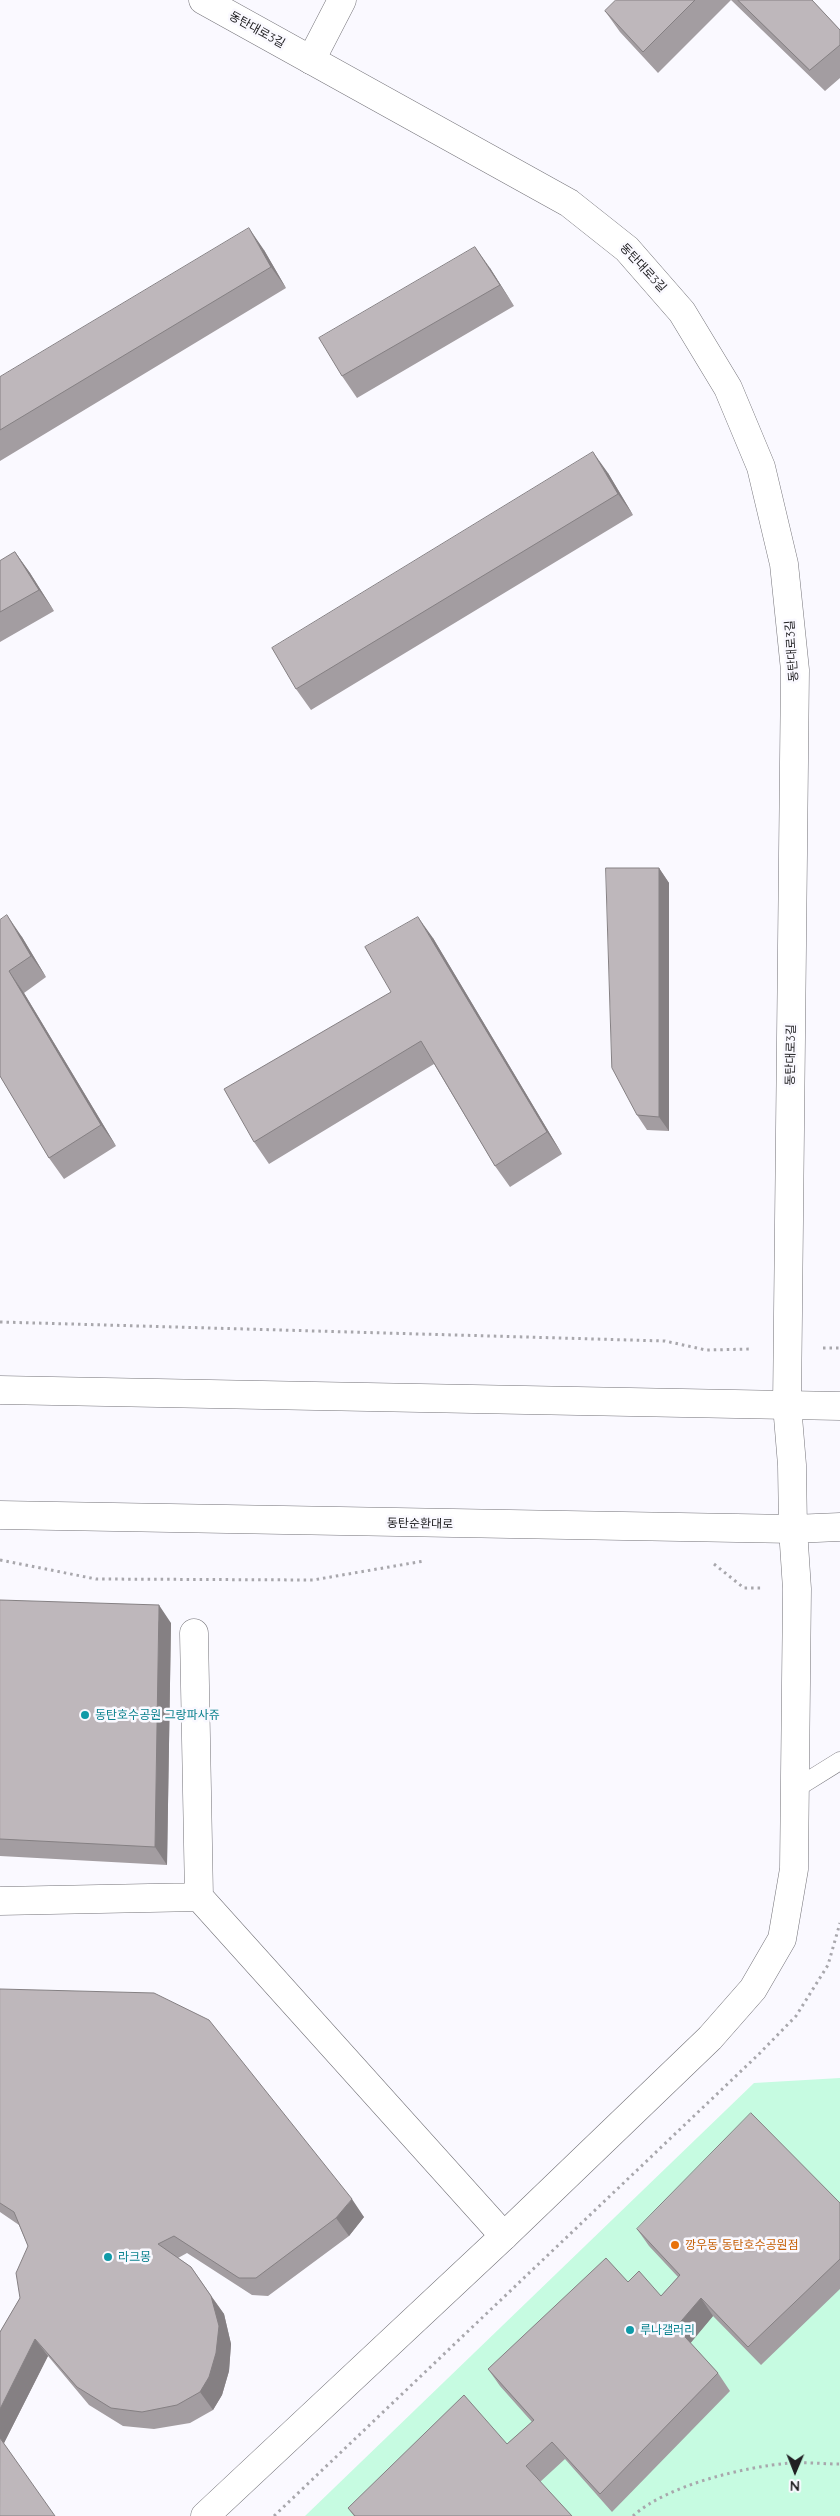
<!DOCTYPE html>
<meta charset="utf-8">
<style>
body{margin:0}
#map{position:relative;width:840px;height:2516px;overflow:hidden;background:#faf9ff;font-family:Quicksand,sans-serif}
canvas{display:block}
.north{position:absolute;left:770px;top:2446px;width:50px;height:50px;-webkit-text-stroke:4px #faf9ff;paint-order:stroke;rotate:181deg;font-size:14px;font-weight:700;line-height:20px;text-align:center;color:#212023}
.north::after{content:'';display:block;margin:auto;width:18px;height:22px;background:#212023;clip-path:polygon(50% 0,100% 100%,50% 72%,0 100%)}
</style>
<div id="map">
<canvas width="840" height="2516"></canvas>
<div class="north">N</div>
</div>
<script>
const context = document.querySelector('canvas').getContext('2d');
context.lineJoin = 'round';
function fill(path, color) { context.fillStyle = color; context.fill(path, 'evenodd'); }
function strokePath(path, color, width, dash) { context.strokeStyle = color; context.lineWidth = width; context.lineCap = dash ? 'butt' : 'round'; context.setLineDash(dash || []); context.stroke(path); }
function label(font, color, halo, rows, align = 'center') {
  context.font = font + ' Quicksand,"Noto Sans KR",sans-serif'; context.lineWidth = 5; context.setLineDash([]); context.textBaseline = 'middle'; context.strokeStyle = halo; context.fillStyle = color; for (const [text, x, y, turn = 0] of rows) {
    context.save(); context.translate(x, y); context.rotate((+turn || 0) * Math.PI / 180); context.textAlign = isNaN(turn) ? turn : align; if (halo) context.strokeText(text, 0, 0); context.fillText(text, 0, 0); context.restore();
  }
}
fill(new Path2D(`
 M840,2078V2516H305L754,2083Z`), '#c6fbe1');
const service = new Path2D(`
 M795,1789L840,1761`);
const minor = new Path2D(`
 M311,60L342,0
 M194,1633L199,1897
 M0,1901L199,1897L504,2236`);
const tertiary = new Path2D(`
 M203,0L569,203L627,249L682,312L728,388L761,467L784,564L795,670L787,1405L792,1465L793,1529L797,1589L794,1869L782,1939L753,1989L710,2038L504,2236L205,2516`);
const secondary = new Path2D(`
 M0,1390L840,1406
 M0,1515L793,1529L840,1527`);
strokePath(service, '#747379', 19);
strokePath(minor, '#747379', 29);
strokePath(tertiary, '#747379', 29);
strokePath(secondary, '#747379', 29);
strokePath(new Path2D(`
 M0,1322L665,1341L706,1350L752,1349
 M823,1348H840
 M0,1560L96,1579L313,1580L424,1561
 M714,1564L744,1588H762
 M274,2516L759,2054L796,2016L828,1965L840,1923
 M633,2516C667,2485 744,2467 790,2463C806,2462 823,2464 840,2464`), '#a8a7ac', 3, [2.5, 4]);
strokePath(service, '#fff', 18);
strokePath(minor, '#fff', 28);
strokePath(tertiary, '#fff', 28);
strokePath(secondary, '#fff', 28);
fill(new Path2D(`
 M616,0H731L658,73L620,32L605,11Z
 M731,0H812L840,30V78L825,91Z
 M264,250L286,288L0,461V377Z
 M490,268L514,306L357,398L342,376Z
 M608,473L633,515L311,710L296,689Z
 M15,552L30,573L54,611L0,642V561Z
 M659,868L669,883V1131L647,1130L637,1115Z
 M0,920L22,937L46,977L24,993L116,1146L64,1179L49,1158L0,1076Z
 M433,938L562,1154L510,1187L495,1166L434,1064L269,1164L254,1142L391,992Z
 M0,1600L171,1623L167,1865L0,1856Z
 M0,1989L364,2217L349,2236L268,2296L252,2295L187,2253L178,2258L191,2267L224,2314L231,2344L229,2371L222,2395L213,2410L190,2423L154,2429L123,2426L89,2405L48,2356L4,2443L0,2516V2332L20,2298L28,2246L19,2225L0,2212Z
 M840,2203V2289L761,2365L713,2316L690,2343L718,2373L730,2391L612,2512L565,2459L540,2482L572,2516H354L348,2508L507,2444L532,2422L500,2386L488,2369L628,2282L661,2296L678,2277L649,2246L637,2229Z`), '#a39da1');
fill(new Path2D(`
 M249,228L264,250L286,288L271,267Z
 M475,247L490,268L514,306L500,285Z
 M593,452L608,473L633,515L618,494Z
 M15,552L30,573L54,611L39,590Z
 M659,868L669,883V1131L659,1117Z
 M7,915L22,937L46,977L31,956Z
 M418,917L433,938L562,1154L547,1132Z
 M9,971L24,993L116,1146L101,1125Z
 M159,1605L171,1623L167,1865L155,1847Z
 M352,2199L364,2217L349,2236L336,2218Z
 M211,2296L224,2314L231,2344L229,2371L222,2395L213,2410L200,2392Z
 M701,2298L713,2316L689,2345L676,2327Z
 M35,2339L48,2356L4,2443L0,2438V2409Z`), '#858083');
const building = new Path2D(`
 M616,0H695L643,52L605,11Z
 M738,0H812L840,30V45L810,70Z
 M249,228L271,267L0,430V377Z
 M475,247L500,285L342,376L319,338Z
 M593,452L618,494L296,689L272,648Z
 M15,552L39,590L0,612V561Z
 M606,868H659V1117L637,1115L612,1068Z
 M7,915L31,956L9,971L101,1125L49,1158L0,1076V920Z
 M418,917L547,1132L495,1166L421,1041L254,1142L224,1089L391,992L365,947Z
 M0,1600L159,1605L155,1847L0,1839Z
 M0,1989L154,1993L209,2020L352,2199L336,2218L256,2278H239L174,2236L158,2244L191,2267L211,2296L219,2326L216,2353L209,2377L200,2392L177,2405L142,2412L111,2408L77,2387L35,2339L0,2409V2332L20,2298L16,2273L28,2246L14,2212L0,2203Z
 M751,2113L840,2203V2259L748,2347L701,2298L676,2327L718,2373L600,2494L552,2442L526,2466L572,2516H355L348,2508L464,2395L507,2444L534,2420L488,2369L606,2258L628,2282L639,2271L661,2296L680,2275L637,2229Z
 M0,2438L55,2516H0Z`);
fill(building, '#beb7bb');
strokePath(building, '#858083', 1);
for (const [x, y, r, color] of [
 [85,1715,5,"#0f9aa8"],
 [675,2245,5,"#e8710a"],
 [108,2257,5,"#0f9aa8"],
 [630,2330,5,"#0f9aa8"]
]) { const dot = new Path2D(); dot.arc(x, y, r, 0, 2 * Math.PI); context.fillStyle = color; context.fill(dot); strokePath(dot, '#faf9ff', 2); }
label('12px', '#212023', '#faf9ff', [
 ["동탄대로3길",257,30,29],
 ["동탄대로3길",643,268,47],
 ["동탄대로3길",792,651,-94],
 ["동탄대로3길",791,1055,-89],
 ["동탄순환대로",420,1524,1]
]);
label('12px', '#0d838f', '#faf9ff', [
 ["동탄호수공원 그랑파사쥬",95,1715],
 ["라크몽",118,2257],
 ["루나갤러리",640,2330]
], 'left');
label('12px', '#c56008', '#faf9ff', [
 ["깡우동 동탄호수공원점",685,2245]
], 'left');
</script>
